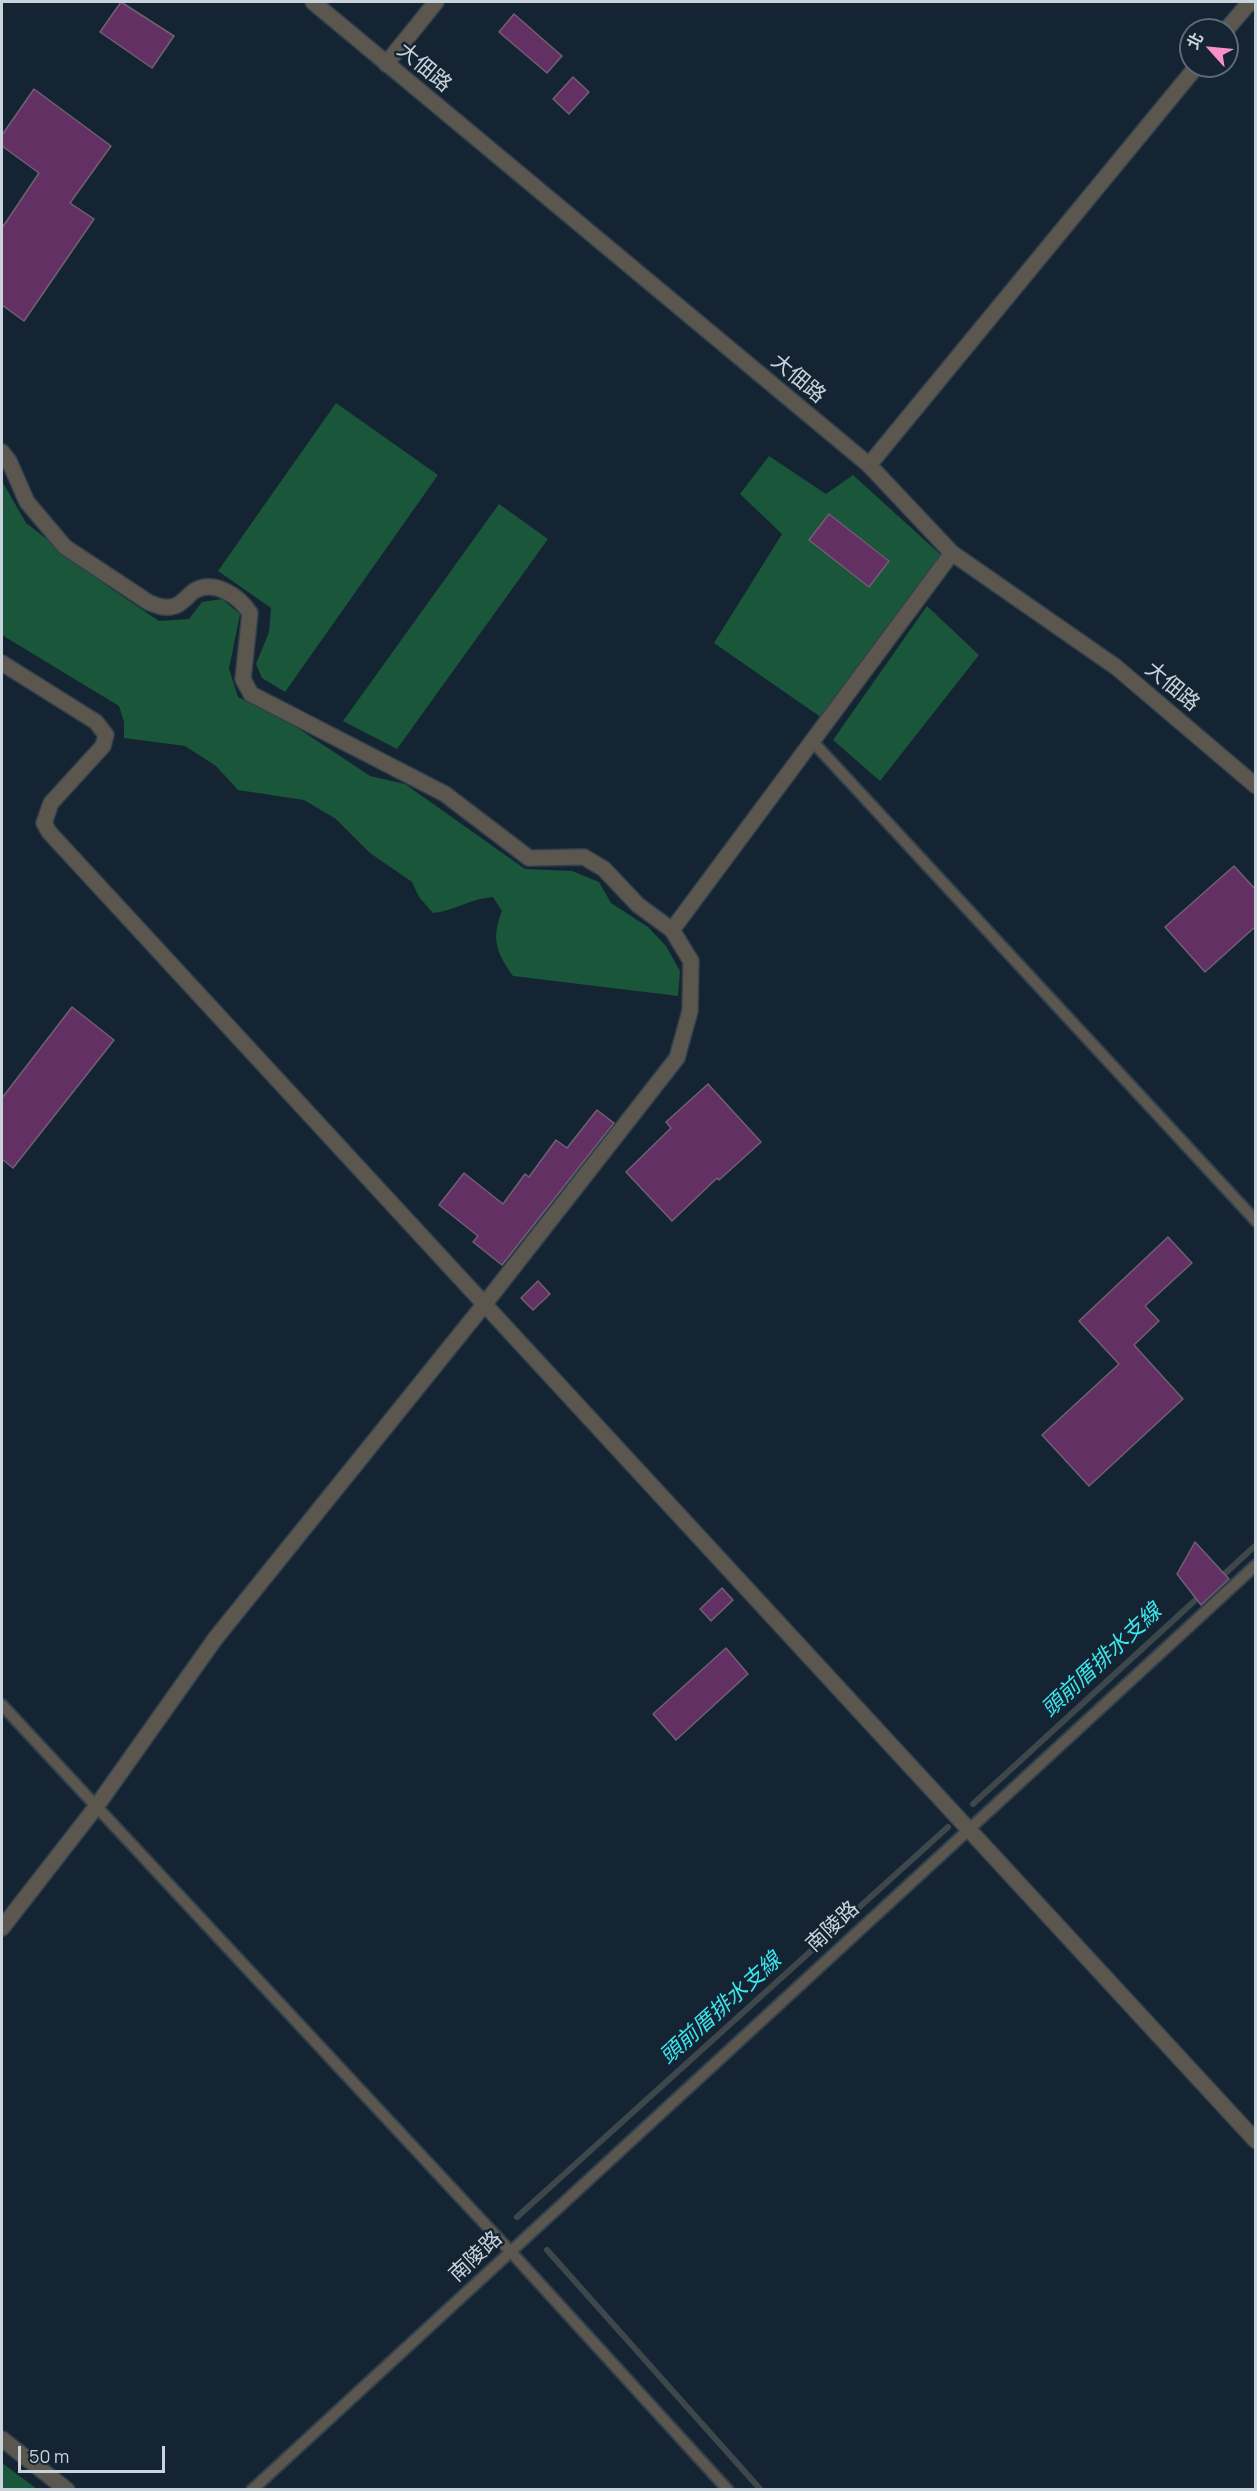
<!DOCTYPE html>
<meta charset="utf-8">
<style>
body{margin:0}
#map{position:relative;width:1257px;height:2491px;overflow:hidden;background:#152432;font-family:Manrope,"Noto Sans TC",sans-serif}
canvas{display:block}
.frame{position:absolute;inset:0;border:3px solid #c9d3dc;pointer-events:none}
.north{position:absolute;left:1179px;top:18px;width:60px;height:60px;box-sizing:border-box;background:#152432;border:2px solid #5d6a76;border-radius:50%;rotate:297deg;font-size:16px;font-weight:700;line-height:24px;text-align:center;color:#c9d3dc}
.north::after{content:'';display:block;margin:auto;width:21px;height:27px;background:#f790cd;clip-path:polygon(50% 0,100% 100%,50% 72%,0 100%)}
.scale{position:absolute;left:18px;top:2446px;width:147px;height:27px;box-sizing:border-box;border:3px solid #c9d3dc;border-top:0;padding-left:8px;font-size:18px;line-height:21px;white-space:nowrap;color:#c9d3dc;-webkit-text-stroke:4px #152432;paint-order:stroke}
</style>
<div id="map">
<canvas width="1257" height="2491"></canvas>
<div class="frame"></div>
<div class="north">北</div>
<div class="scale">50 m</div>
</div>
<script>
const context = document.querySelector('canvas').getContext('2d');
context.lineJoin = 'round';
function fill(path, color) { context.fillStyle = color; context.fill(path, 'evenodd'); }
function strokePath(path, color, width, dash) { context.strokeStyle = color; context.lineWidth = width; context.lineCap = dash ? 'butt' : 'round'; context.setLineDash(dash || []); context.stroke(path); }
function label(font, color, halo, rows, align = 'center') {
  context.font = font + ' Manrope,"Noto Sans TC",sans-serif'; context.lineWidth = 5; context.setLineDash([]); context.textBaseline = 'middle'; context.strokeStyle = halo; context.fillStyle = color; for (const [text, x, y, turn = 0] of rows) {
    context.save(); context.translate(x, y); context.rotate((+turn || 0) * Math.PI / 180); context.textAlign = isNaN(turn) ? turn : align; if (halo) context.strokeText(text, 0, 0); context.fillText(text, 0, 0); context.restore();
  }
}
fill(new Path2D(`
 M336,403L438,475L285,692L262,678L256,664L269,632L271,608L218,571Z
 M769,456L826,494L853,475L941,555L822,718L714,643L782,534L740,494ZM830,514L889,560L869,587L809,540Z
 M2,481L26,523L110,588L159,621L189,619L202,602L222,599L240,614L229,669L238,697L287,721L370,776L405,784L525,869L572,871L599,882L611,903L648,927L666,946L680,971L678,996L513,976C496,952 491,939 502,911L493,897C471,898 455,911 433,913L419,897L412,882L370,853L336,819L304,800L238,790L216,766L185,746L124,738V722L119,706L2,635Z
 M499,504L548,539L397,749L343,721Z
 M927,606L979,655L880,781L833,740Z
 M2,2463L37,2489H2Z`), '#1a5639');
strokePath(new Path2D(`
 M1219,1579L1256,1545
 M973,1804L1202,1594
 M517,2217L948,1827
 M547,2250L761,2490`), '#3e484c', 6);
const building = new Path2D(`
 M121,2L174,36L152,68L100,32Z
 M514,14L562,56L547,73L499,32Z
 M573,77L589,92L569,114L553,99Z
 M34,89L111,146L70,203L94,219L24,321L2,305V228L39,173L2,146V135Z
 M829,514L889,561L869,587L809,540Z
 M1234,866L1256,890V926L1205,972L1165,927Z
 M72,1007L114,1040L13,1168L2,1159V1098Z
 M708,1084L761,1142L719,1180L717,1178L672,1221L626,1172L671,1128L666,1122Z
 M597,1110L614,1123L502,1265L473,1242L478,1236L439,1205L464,1173L503,1204L525,1174L529,1177L556,1140L567,1148Z
 M1168,1237L1192,1263L1145,1306L1159,1321L1134,1345L1183,1399L1089,1486L1042,1435L1119,1364L1079,1321Z
 M538,1281L550,1294L533,1310L521,1298Z
 M1195,1542L1229,1579L1201,1605L1177,1574Z
 M722,1588L733,1600L711,1621L700,1609Z
 M726,1648L748,1674L676,1740L653,1714Z`);
fill(building, '#633064');
strokePath(building, '#716071', 1.5);
const service = new Path2D(`
 M813,742L1256,1221
 M2,1705L511,2252L728,2490
 M252,2490L1256,1565`);
const minor = new Path2D(`
 M1226,30L1250,2
 M386,64L436,2
 M2,452L9,461L27,502L65,547L148,602C157,606 165,609 175,606C183,603 187,596 194,591C214,579 239,596 250,613L243,679L251,694L445,794L529,858L584,857L604,869L638,905L672,930
 M869,465L1197,66
 M2,663L96,722L106,735L103,746L51,803L44,823L49,832L1256,2141
 M2,1928L96,1807L215,1639L483,1306L677,1058L690,1011L691,961L672,930L952,553
 M2,2439L67,2490`);
const tertiary = new Path2D(`
 M313,2L869,465L952,553L1116,667L1256,786`);
strokePath(service, '#32404d', 14);
strokePath(minor, '#32404d', 18);
strokePath(tertiary, '#32404d', 18);
strokePath(service, '#5b574e', 10);
strokePath(minor, '#5b574e', 15);
strokePath(tertiary, '#5b574e', 15);
label('21px', '#c9d3dc', '#152432', [
 ["大佃路",424,68,40],
 ["大佃路",798,379,40],
 ["大佃路",1172,687,40],
 ["南陵路",833,1927,-43],
 ["南陵路",476,2257,-43]
]);
label('italic 22px', '#3ae6ef', '#152432', [
 ["頭前厝排水支線",1102,1661,-43],
 ["頭前厝排水支線",721,2009,-42]
]);
</script>
